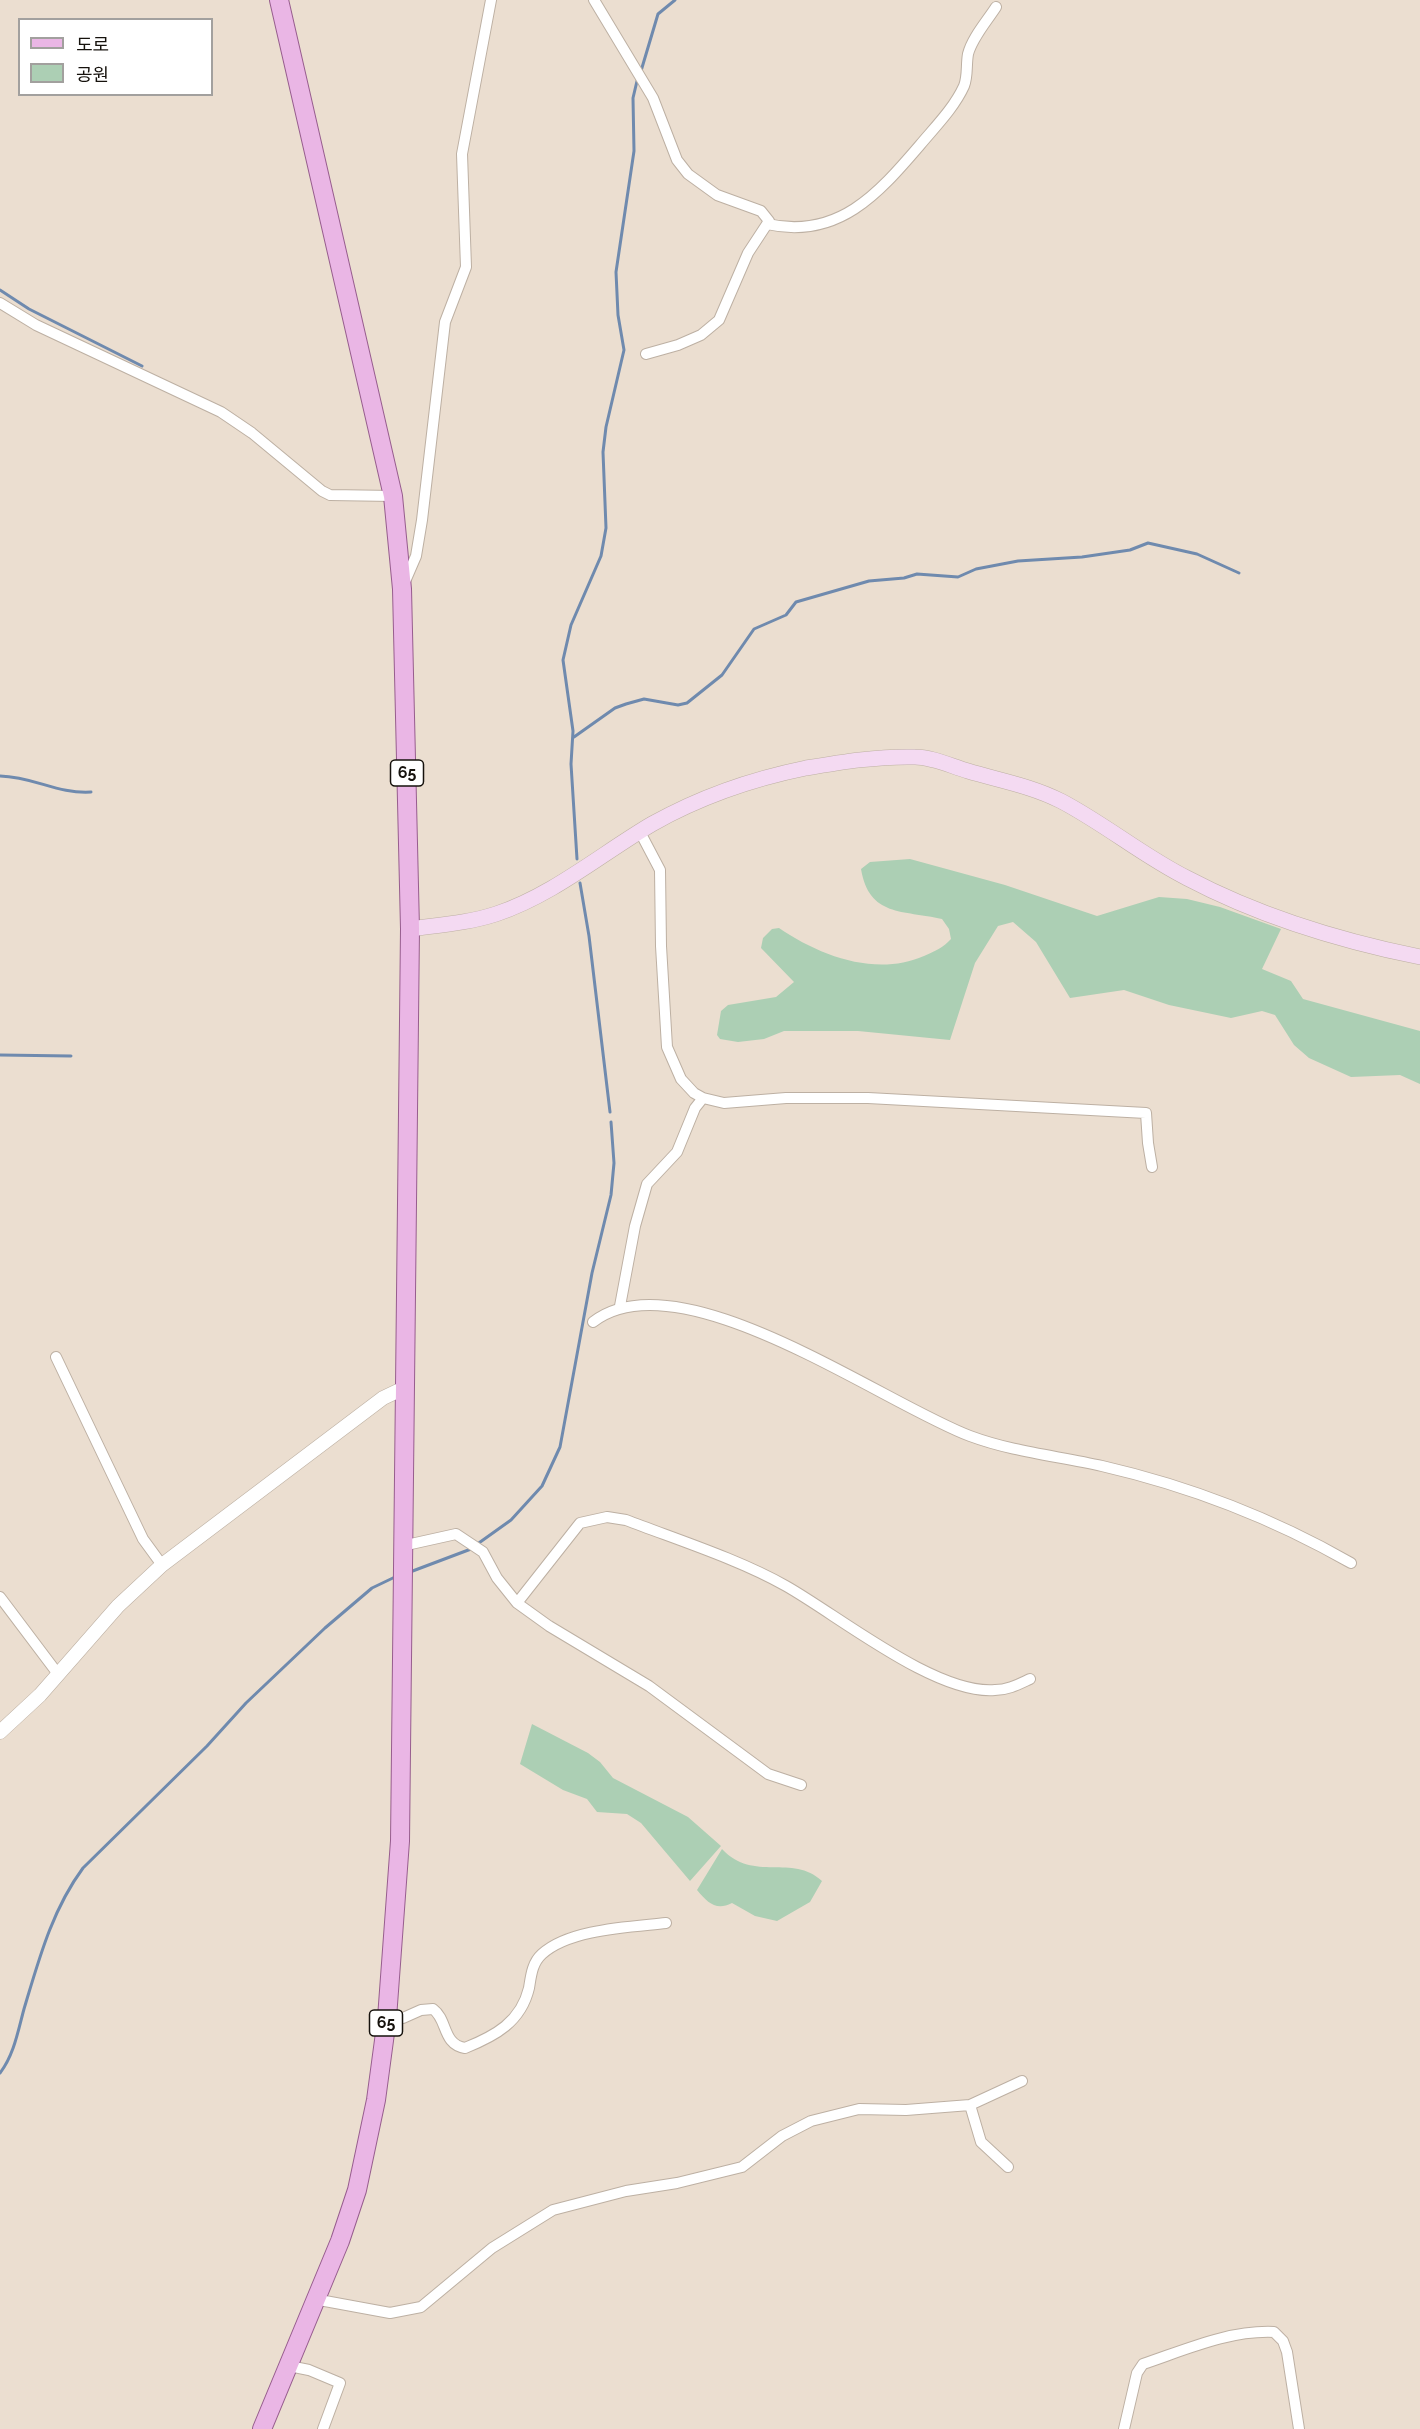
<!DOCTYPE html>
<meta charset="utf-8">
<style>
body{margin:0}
#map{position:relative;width:1420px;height:2429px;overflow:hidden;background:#ebded0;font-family:Raleway,"Noto Sans KR",sans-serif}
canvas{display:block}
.legend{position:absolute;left:18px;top:18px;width:195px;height:78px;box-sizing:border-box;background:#fff;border:2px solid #a2a09e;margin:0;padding:8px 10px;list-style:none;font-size:18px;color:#16120d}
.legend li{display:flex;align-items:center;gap:12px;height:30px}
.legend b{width:30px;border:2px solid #a2a09e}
</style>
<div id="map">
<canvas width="1420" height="2429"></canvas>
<ul class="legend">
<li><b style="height:8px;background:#eab6e5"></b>도로</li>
<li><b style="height:16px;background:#accfb4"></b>공원</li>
</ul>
</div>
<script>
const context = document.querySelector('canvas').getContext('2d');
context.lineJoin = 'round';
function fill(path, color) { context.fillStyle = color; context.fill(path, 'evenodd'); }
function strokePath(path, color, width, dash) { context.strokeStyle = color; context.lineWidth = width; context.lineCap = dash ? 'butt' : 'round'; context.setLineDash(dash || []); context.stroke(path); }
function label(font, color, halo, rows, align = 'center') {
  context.font = font + ' Raleway,sans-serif'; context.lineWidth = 6; context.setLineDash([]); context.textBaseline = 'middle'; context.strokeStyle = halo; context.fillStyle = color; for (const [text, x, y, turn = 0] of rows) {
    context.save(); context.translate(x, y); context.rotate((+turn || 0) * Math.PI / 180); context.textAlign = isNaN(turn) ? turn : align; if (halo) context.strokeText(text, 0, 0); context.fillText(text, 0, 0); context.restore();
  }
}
fill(new Path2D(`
 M910,859L1005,885L1097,916L1159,897L1187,899L1220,907L1281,929L1262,969L1291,981L1303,999L1420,1031V1084L1400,1075L1351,1077L1309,1058L1294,1045L1275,1015L1262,1011L1231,1018L1169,1005L1124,990L1070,998L1036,942L1013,922L998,926L975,963L950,1040L858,1031H784L764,1039L738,1042L720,1039L717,1035L721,1011L728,1005L776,997L794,982L761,948L763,938L772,929L779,928C820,956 876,977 924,956C935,951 943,948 951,939L949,929L942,919C903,910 869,917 861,869L870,862Z
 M532,1724L588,1753L600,1762L613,1778L688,1817L721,1846L690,1881L641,1823L627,1814L597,1812L587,1799L563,1790L520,1764Z
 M722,1849C754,1883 792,1853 822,1881L810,1902L777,1921L755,1916L732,1903C716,1911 708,1903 697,1890Z`), '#accfb4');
strokePath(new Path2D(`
 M641,71L658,14L675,0
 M0,290L29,309L142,366
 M574,737L615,708L626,704L644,699L678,705L687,703L722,675L754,629L786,615L796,602L869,581L904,578L917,574L958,577L976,569L1018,561L1082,557L1130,550L1148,543L1197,554L1239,573
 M0,776C35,777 57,794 91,792
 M577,859L571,764L573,731L563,660L571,625L601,556L606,528L603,452L606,427L624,350L618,315L616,272L634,151L633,98L637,81
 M580,883L589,936L610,1112
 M0,1055L71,1056
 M476,1545L511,1520L542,1486L560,1447L592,1273L611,1195L614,1163L611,1122
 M410,1572L471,1549
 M0,2073C14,2055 18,2031 24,2009C39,1959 52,1910 83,1868L207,1746L246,1703L325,1628L372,1588L395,1577`), '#6f8aae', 3);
const minor = new Path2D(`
 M594,0L653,98L677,160L688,174L717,195L761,211L769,221L748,253L719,320L701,335L678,345L646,354
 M767,224C838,240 878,194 920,145C935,127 954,108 964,86C968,76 966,65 968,54C972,38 987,21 996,7
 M0,303L36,325L221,412L252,433L322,491L330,495L393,496
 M403,586L416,556L422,520L445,322L466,267L462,154L491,0
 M640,832L660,870L661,946L667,1047L681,1079L694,1093L703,1098L724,1103L786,1098H868L1146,1113L1148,1143L1152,1167
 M620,1306L635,1226L647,1184L677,1152L695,1108L703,1098
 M593,1322C679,1255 884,1404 970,1436C1013,1452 1058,1456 1102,1466C1189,1486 1274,1519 1351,1563
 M56,1357L143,1539L162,1565
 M402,1546L456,1534L483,1552L497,1578L517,1603L549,1626L649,1686L768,1774L801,1785
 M0,1597L58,1674
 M517,1603L580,1523L607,1517L626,1520C678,1540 738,1559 786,1586C839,1616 936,1695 995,1690C1008,1690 1019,1684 1030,1679
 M387,2018H403L421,2010L433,2009C448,2020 442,2044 465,2048C495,2036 521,2022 529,1988C531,1976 532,1963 542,1954C569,1929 630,1927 666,1923
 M970,2105L981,2142L1008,2167
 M314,2299L390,2313L421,2307L492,2248L553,2210L626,2191L677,2183L742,2167L782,2136L811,2121L859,2109L906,2110L970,2105L1022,2081
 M289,2366L309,2370L340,2383L323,2429
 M1124,2429L1137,2373L1143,2364C1185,2350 1229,2330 1274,2332L1283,2341L1287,2352L1299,2429`);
const tertiary = new Path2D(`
 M0,1732L40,1695L118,1606L162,1565L383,1398L404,1388`);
const secondary = new Path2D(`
 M410,929C439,925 468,923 496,914C553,895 601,854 652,824C700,797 752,779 806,768C842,762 878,756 915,757C932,757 951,766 968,771C998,780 1032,786 1061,801C1105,824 1143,856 1187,878C1259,916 1341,941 1420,957`);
const primary = new Path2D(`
 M262,2429L340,2241L357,2190L376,2100L387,2018L400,1841L410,929L402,589L393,496L279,0`);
strokePath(minor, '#bdb0a3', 12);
strokePath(tertiary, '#bdb0a3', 15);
strokePath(secondary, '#bdb0a3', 16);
strokePath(primary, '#975d8e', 20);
strokePath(minor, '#fff', 10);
strokePath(tertiary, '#fff', 14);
strokePath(secondary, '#f4daf2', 15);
strokePath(primary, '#eab6e5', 18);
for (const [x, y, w] of [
 [407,773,33],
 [386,2023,33]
]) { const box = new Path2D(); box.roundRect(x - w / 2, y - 13, w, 26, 4.5); context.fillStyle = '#fff'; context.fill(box); strokePath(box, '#16120d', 1.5); }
label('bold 16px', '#16120d', null, [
 ["65",407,773],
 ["65",386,2023]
]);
</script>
